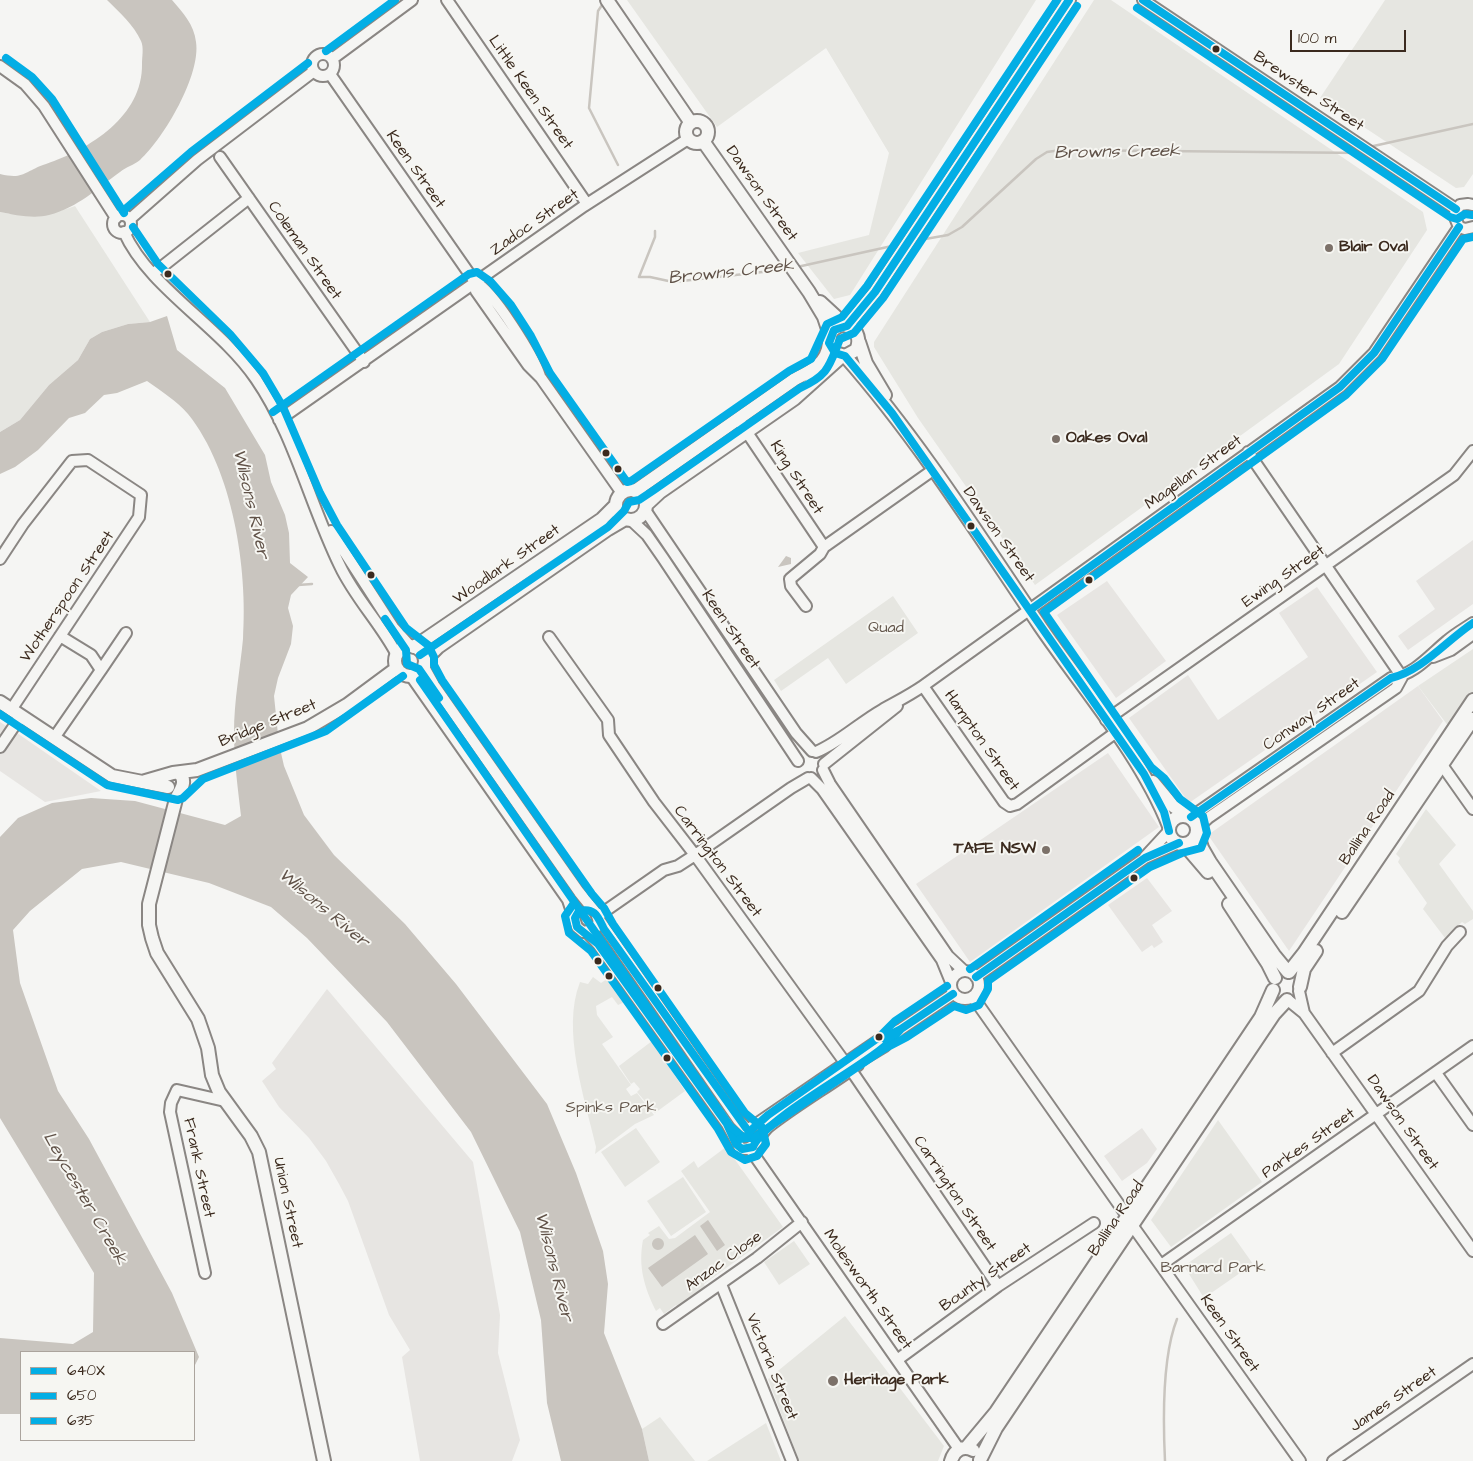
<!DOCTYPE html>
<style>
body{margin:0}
#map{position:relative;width:1473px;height:1461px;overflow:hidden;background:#f5f5f3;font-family:"Architects Daughter",sans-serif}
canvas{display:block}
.legend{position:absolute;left:20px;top:1351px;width:175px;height:90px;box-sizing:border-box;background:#f6f6f2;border:1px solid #aba49d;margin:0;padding:6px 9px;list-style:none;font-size:15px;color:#3b2a1e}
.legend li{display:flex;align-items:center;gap:10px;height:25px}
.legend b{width:25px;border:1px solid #aba49d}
.scale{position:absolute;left:1290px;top:30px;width:116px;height:22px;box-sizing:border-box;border:2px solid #3b2a1e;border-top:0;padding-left:6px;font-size:15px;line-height:18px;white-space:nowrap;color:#3b2a1e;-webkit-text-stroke:4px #f6f6f2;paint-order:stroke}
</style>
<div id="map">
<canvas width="1473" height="1461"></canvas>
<ul class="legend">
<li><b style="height:6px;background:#03aee5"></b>640X</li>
<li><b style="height:6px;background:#03aee5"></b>650</li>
<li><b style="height:6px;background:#03aee5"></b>635</li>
</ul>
<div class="scale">100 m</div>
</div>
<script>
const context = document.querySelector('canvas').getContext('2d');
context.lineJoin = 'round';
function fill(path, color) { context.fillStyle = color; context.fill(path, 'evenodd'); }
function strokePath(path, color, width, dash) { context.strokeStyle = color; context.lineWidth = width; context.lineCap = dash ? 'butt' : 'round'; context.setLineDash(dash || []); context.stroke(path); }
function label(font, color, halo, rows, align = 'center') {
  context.font = font + ' "Architects Daughter",sans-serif'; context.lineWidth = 4; context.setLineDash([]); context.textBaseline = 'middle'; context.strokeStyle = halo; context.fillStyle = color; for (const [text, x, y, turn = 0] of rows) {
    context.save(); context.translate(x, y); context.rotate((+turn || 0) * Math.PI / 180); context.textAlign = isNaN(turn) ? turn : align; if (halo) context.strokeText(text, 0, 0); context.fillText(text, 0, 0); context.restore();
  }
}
fill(new Path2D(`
 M1473,540V604L1408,650L1398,636L1435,609L1416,581Z
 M1107,581L1166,661L1116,698L1057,615Z
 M1317,587L1377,672L1189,803L1129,718L1188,675L1218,720L1308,657L1279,613Z
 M1418,686L1443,721L1289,951L1208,835Z
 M0,722L17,733L101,791L45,802L0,771Z
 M1108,753L1159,827L970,962L916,884Z
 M1147,878L1172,911L1152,925L1163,942L1154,948L1152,945L1142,952L1108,905Z
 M327,989L473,1162L500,1315L498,1353L520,1440L512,1461H420L402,1357L410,1350L389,1315L348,1201L339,1184L326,1161L309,1138L279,1107L262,1081L276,1069L272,1063Z
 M1142,1128L1157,1149L1147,1163L1122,1181L1104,1156Z`), '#e7e5e2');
fill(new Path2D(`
 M627,0H1036L850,295L834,299L798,253L869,235L889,153L826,48L717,127Z
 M1094,0H1111L1423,212L1427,230L1339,364L1035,585L918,418L874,347V342Z
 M1385,0H1473V174L1464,187L1456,188L1320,98Z
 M75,206L150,322L128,324L102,332L90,339L78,360L49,385L20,420L0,432V212C31,218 46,216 75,206Z
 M893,596L918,633L846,684L828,658L781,691L774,680Z
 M1473,649V692L1449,727L1418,686Z
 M1426,809L1456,845L1439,864L1473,911V919L1465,924L1462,922L1445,938L1423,909L1427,903L1398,862L1400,858L1396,854Z
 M593,977L601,983L607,979L611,983L613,981L627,1001L618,1005L612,997L596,1006L597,1015L613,1037L602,1044L631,1085L626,1089L631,1096L637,1093L654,1115L635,1124L595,1154L596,1147C585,1099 561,1030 580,982L588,984Z
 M652,1041L685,1091L655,1113L637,1092L640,1089L634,1082L631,1084L619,1066Z
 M1218,1120L1262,1182L1171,1247L1151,1220Z
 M636,1128L660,1162L625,1187L601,1152Z
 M726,1147L783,1227L704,1284L706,1289L678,1308L676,1305L664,1314L660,1308L656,1311C644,1287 638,1266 643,1240L650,1235L648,1233L659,1226L669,1239L675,1238L710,1212L681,1171L694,1161L698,1168Z
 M683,1177L706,1212L671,1236L647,1201Z
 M1231,1233L1253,1264L1204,1298L1184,1266Z
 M794,1241L810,1264L779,1285L764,1262Z
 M845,1316L944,1446L938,1461H799L768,1379Z
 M660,1417L695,1461H649L642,1429Z
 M766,1423L781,1461H707Z`), '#e6e6e1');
fill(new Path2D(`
 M107,0H172C183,13 194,24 196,42C201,75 164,138 140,160C134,165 126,167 120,172C96,189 79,207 49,215C34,219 15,215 0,212V174C25,180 24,171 46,164C90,149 143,116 142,64C142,57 144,47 141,41C134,25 119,12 107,0Z
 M167,316L177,350L225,388L265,455L271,482L285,515L289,533L290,563L308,577L291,595L288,608L293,626L291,644L278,678L274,696L279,744L284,766L304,815L334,855L405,924L456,984L547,1104L576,1173L603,1251L608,1284L604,1333L642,1429L649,1461H561L547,1403L541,1320L520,1232L471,1132L387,1022L307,938L271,907L209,883L121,862L82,869L30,911L13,930L20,983L58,1091L89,1139L172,1293L199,1357L194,1367V1352H21V1414H0V1338L73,1344L93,1332L94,1273L0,1118V837L18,818L52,803L91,798L135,801L225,825L241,816C238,789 234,761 234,733C234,701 240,670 243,639C248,569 233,470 188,414C177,401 161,391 147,381L117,393L104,395L85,413L69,418L38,450L15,467L0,474V432L20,420L49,385L78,360L90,339L102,332L128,324L150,322Z
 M786,556L791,558V564L778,567Z
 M708,1220L725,1245L717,1251L700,1226Z
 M695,1235L708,1254L662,1287L648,1268Z
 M652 1244a6 6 0 1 1 12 0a6 6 0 1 1-12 0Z`), '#c9c5bf');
strokePath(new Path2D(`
 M604,2L598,11L589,108L618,165
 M1369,147L1473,124
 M655,231V237L639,277H650L673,282L789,269
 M914,241L948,235L962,227L1036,159L1047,152L1061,150L1364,153
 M797,267L901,244
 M298,585L312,584
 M1165,1461C1163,1420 1162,1357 1177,1319`), '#c9c5bf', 2.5);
const minor = new Path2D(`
 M447,0L587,204
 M1143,0L1456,209
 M312 65a11 11 0 1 1 22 0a11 11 0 1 1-22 0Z
 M332,59L412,0
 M0,66L25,84L44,106L116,218
 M330,74L475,282L476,291L528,365L541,378L622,493
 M220,157L364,362
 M1473,205L1468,204L1460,205L1454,215L1459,227L1465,229L1473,227
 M113 224a9 9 0 1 1 18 0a9 9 0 1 1-18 0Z
 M130,219L197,160L314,71
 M124,232C149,288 220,326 256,379C294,434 310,505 340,566C355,598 381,624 397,655
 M154,273L249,198
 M475,282C493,290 534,357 540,376
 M738,419L824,547L820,554L790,579L791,586L806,606
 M279,420L584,206L688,139
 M1248,452L1402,677
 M645,510L796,733L812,751
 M631,520L647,535L663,558L798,761
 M331,531L393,627L411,647
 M824,547L933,470
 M0,559L23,524L72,461L88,460L141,495L139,517L11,710
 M549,637L608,720L609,735L654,802L695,855L846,1064H855L885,1046
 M1433,657L1451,650L1473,634
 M101,670L126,633
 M411,676L568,900L577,927L583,932L594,930L599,922L596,913L579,892L434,685L424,667
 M923,686L1004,802L1010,806L1017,804L1115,733
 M1106,720L1454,475L1473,451
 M54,738L101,670L91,655L60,636
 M0,747L21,716
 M816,752C840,742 859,723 882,710C896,702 910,695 923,686L1340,387L1374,353L1459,227
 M824,764L897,706
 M1442,765L1473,809
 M823,770L830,784L948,956L964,971
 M811,778L822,789L942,960L951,982
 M1191,817L1391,678C1414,675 1429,656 1447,641C1455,634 1464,629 1473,623
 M1197,828L1208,818L1396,688L1402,677
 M1145,857L1169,831
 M598,916L664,870L678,866L695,855L791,788L808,778
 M598,918L738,1120L746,1128
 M587,932L598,944L727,1124L740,1148C754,1153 759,1135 768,1127C796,1105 829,1086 858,1065
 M951 985a14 14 0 1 1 28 0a14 14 0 1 1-28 0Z
 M976,977L1145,858L1179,843
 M1299,991L1304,1013
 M973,997L1127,1216
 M1288,1000L1304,1013L1473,1251
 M880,1049L901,1029
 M1332,1053L1419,991L1447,946L1460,932
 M851,1070L998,1286
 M1436,1073L1473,1125
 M749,1129L879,1040L901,1029L953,994
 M750,1149L959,1449
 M1132,1225L1300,1461
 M1161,1265L1473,1046
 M205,1273L170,1112L171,1103L177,1090L225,1101
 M721,1284L792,1461
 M663,1324L757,1258L802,1222
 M897,1360L998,1286L1094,1223
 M1333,1461L1473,1364`);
const major = new Path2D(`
 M607,0L691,123
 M686 132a11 11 0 1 1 22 0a11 11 0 1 1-22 0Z
 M703,141L809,292L824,317L830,335
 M820,302L845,325
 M847,326L875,292L1069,0
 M859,342L866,363L885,395
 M845,356C918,439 978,534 1040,626C1083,689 1141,755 1169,826
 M616 505a15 15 0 1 1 30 0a15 15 0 1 1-30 0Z
 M635,491L795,379C811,371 827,364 829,343C830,338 829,333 834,329C849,317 864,335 856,350L845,356L835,353L829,343
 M646,505L660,492L794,399L842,356
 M395 661a15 15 0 1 1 30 0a15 15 0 1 1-30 0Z
 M414,647L602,519L616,505
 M425,660L438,647L608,529L625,519
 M0,702L112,776L168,787
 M179,773C188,781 180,791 176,799L149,904V925L152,938L157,953L198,1019L208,1048L212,1075L219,1092L251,1136L259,1152L324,1461
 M142,782L173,773L197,770L308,728L347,705L397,668
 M1153,782L1173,806L1188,816
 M1169 830a14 14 0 1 1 28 0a14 14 0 1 1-28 0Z
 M1197,832L1202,848L1210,862L1274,955L1288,972
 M1184,844L1208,872
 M1229,904L1268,964L1275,978
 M1342,912L1473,719
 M1289,972L1304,953L1473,700
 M1300,987L1304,969L1316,951
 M966,1448L996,1412L1261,1017L1273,990
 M980,1460L996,1428L1274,1014L1287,1000
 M951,1461C954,1450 963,1445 973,1450`);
strokePath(minor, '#8a8683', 14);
strokePath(major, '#8a8683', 16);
strokePath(minor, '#f5f5f3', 10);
strokePath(major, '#f5f5f3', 12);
strokePath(new Path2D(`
 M1069,0L875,292L847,326L834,330L829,343L835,353L845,356L892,413L1144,774L1164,812L1169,831
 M1143,0L1456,209
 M1030,610L1340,387L1374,353L1459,227
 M1191,817L1391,678C1422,671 1447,640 1473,623
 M976,977L1145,858L1179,843
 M883,1038L901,1029L953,994
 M746,1128L604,929C598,917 595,907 579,911L575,918L577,927L598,944L727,1124L736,1144L742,1149L753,1147C764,1119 858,1070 885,1046C891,1041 896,1035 901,1029`), '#03aee5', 8);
strokePath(new Path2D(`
 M1137,8L1450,217L1457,219L1465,214L1472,215
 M420,655L608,527L624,511L629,502L639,500L654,490L800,388C829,375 829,366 840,339L854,333L883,298L1077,6
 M420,680L730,1126L744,1138H753L884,1049L907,1037L954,1006L966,1010L979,1005L988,989V981L1150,867L1182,853L1201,848L1207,833L1203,816L1180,799L1164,778L1151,767L1044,612L1346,395L1382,359L1463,239L1473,237
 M0,714L107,785L178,800L183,798L203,779L326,731L403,676`), '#03aee5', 8);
strokePath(new Path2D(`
 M326,51L395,0
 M6,58L32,77L52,99L124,213
 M123,211L191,152L308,63
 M133,227L158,264L230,334L263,373L283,407L320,493L337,525L406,628L428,645L434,657V665L442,680L592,894L604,908L613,924L745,1113L762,1127L766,1144L757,1156L745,1160L731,1152L718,1129L591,951L569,933L565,916L574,903
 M273,412L469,274L477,272L490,281L511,305L531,336L550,373L627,482L631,481L789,371L811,359L827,324L842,317L867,286L1057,0
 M385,619L406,650L407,664L419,669L439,698
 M970,969L1138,850
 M740,1139L746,1138L749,1132L768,1115L878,1038L895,1021L947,986`), '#03aee5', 8);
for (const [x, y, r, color] of [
 [1216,49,4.5,"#3b2a1e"],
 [1329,248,5,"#7c7169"],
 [168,274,4.5,"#3b2a1e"],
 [1056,439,5,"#7c7169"],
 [606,453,4.5,"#3b2a1e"],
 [618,469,4.5,"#3b2a1e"],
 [971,526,4.5,"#3b2a1e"],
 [371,575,4.5,"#3b2a1e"],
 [1089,580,4.5,"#3b2a1e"],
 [1046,850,5,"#7c7169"],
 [1134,878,4.5,"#3b2a1e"],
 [598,961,4.5,"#3b2a1e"],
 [609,976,4.5,"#3b2a1e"],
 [658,988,4.5,"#3b2a1e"],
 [879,1037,4.5,"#3b2a1e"],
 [667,1058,4.5,"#3b2a1e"],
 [833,1381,6,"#7c7169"]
]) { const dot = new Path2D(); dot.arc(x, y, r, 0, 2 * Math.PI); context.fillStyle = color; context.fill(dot); strokePath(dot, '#f6f6f2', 2); }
label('16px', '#3b2a1e', '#f6f6f2', [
 ["Brewster Street",1308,92,34],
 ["Little Keen Street",530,93,55],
 ["Keen Street",415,170,55],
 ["Dawson Street",761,194,55],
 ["Zadoc Street",535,223,-35],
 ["Coleman Street",304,251,55],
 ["Magellan Street",1194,473,-36],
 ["King Street",796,478,57],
 ["Dawson Street",998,535,55],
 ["Woodlark Street",507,565,-35],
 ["Ewing Street",1284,577,-35],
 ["Wotherspoon Street",68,597,-56],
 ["Keen Street",730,630,56],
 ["Conway Street",1312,715,-35],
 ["Bridge Street",268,724,-22],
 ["Hampton Street",981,741,55],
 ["Ballina Road",1368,828,-56],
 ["Carrington Street",717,862,53],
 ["Dawson Street",1402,1123,55],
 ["Parkes Street",1309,1144,-35],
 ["Frank Street",198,1168,78],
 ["Carrington Street",954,1194,56],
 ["Union Street",287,1203,78],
 ["Ballina Road",1117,1219,-56],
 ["Anzac Close",724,1262,-36],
 ["Bounty Street",986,1278,-35],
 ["Molesworth Street",867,1290,55],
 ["Keen Street",1229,1334,55],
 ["Victoria Street",771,1367,68],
 ["James Street",1394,1400,-35]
]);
label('bold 16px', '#3b2a1e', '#f6f6f2', [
 ["Blair Oval",1339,248],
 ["Oakes Oval",1066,439],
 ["TAFE NSW",1036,850,"right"],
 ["Heritage Park",844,1381]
], 'left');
label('16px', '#63564b', '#f6f6f2', [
 ["Quad",886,629],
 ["Spinks Park",611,1109],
 ["Barnard Park",1213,1269]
]);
label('italic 18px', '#605248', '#f6f6f2', [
 ["Browns Creek",1117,153,-1],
 ["Browns Creek",731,273,-6],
 ["Wilsons River",250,504,77],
 ["Wilsons River",323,909,40],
 ["Leycester Creek",84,1199,60],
 ["Wilsons River",553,1267,76]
]);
</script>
